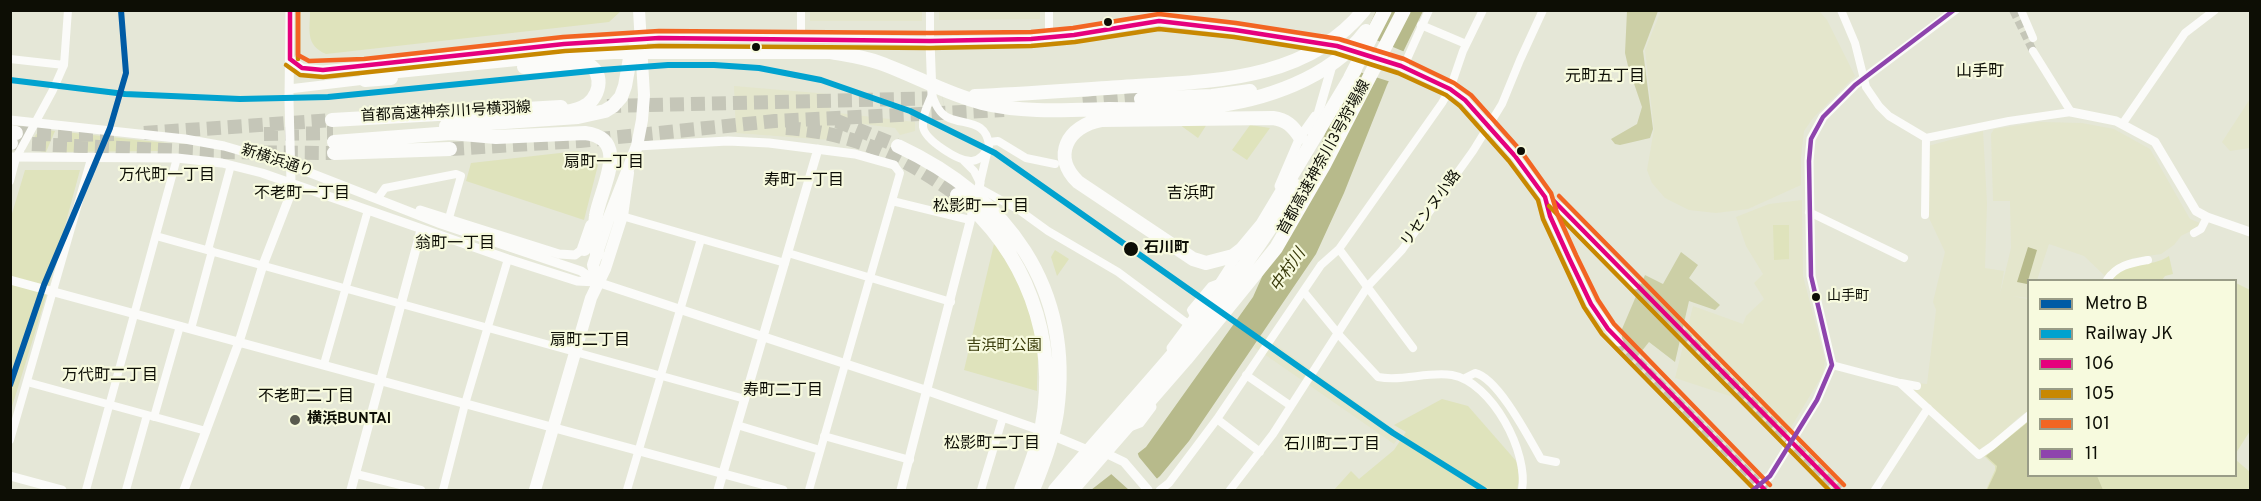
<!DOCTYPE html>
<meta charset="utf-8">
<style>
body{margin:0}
#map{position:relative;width:2261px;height:501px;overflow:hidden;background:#e5e7d7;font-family:Overpass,sans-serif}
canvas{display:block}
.frame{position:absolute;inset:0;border:12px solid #0d0e05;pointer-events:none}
.legend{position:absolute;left:2027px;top:279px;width:210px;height:198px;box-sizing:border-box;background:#f7fade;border:2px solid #999c87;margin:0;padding:8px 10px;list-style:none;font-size:18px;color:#0d0e05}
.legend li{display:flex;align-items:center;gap:12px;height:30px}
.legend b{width:30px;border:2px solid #999c87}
</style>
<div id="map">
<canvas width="2261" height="501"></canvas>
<div class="frame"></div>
<ul class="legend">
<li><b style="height:8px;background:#005ba5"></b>Metro B</li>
<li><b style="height:8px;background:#01a2cf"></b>Railway JK</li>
<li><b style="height:8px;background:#e5007d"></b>106</li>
<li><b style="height:8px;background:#c88801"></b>105</li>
<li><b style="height:8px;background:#f26522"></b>101</li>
<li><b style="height:8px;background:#8e44ad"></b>11</li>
</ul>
</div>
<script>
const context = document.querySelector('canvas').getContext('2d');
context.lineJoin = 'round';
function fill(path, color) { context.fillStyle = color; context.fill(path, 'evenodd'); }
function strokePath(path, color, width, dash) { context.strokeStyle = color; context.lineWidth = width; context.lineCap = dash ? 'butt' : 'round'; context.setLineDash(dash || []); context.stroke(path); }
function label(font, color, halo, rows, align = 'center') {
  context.font = font + ' Overpass,"Noto Sans JP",sans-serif'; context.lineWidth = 4.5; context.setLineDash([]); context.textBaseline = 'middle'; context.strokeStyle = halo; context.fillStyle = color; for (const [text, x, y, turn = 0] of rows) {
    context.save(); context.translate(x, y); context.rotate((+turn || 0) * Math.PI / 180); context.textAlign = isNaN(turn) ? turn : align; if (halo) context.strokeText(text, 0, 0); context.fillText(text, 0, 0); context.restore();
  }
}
fill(new Path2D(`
 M810,11H922V21H810Z
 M939,11H1040V19L939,20Z
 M1661,11H1819L1827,20L1855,76L1813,118L1804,131L1801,157V185L1748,209L1716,213L1689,210L1665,198L1652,183L1647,170L1654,129L1645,50Z
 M734,86L829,94L830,112L915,122V131L900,135L895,128L830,120V140L736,133Z
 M2250,99V148L2230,151L2222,142Z
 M2040,122L2082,123L2114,129L2150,149L2190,219L2200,223L2197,228L2181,236L2174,245L2161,254L2133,258L2121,263L2105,276L2084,256L2049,244L2037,280H2028V298L2012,296L2028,299V411L2019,417L1994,440L1978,450L1908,387L1917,383L1927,384L1936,310L1933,302L1945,252L1929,218L1928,146L1983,131L1987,203L1985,268L2004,271L2000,294L2011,248L2010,201H1993L1991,134L1994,129Z
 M1802,200L1803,276L1825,360L1823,374L1784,439L1753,409L1733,397L1675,378L1693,306L1743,324L1746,316L1764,299L1754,283L1763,274L1746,246L1736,217L1769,204Z
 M1262,335L1401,434L1394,444L1254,347Z`), '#e4e6cc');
fill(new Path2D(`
 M310,11V10L621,11L609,22L326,54C305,45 310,30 310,11Z
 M1207,124L1198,138L1180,125Z
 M1250,125L1270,128L1247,160L1232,150Z
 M41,129L55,131L46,152L34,150C29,142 35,135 41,129Z
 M65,132L167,143V150L164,151L57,152Z
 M578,151L598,165L584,220L466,181L471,163Z
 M25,170H80L45,300L11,410V217Z
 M1773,225H1789V259L1774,260Z
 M994,244C1013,269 1034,307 1037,340C1039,356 1037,374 1037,391L964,370Z
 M1055,250L1069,259L1057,276L1051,257Z
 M2169,256L2173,274L2165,276L2162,280H2112C2124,261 2152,268 2169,256Z
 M2236,283L2250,290V431L2236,453Z
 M1442,399L1468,406L1517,462L1519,479L1517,490H1334L1351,471L1359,479L1394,450L1406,432L1394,425Z
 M2028,421V476H2236V460L2250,472V490H1986L1995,470V466L1984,456Z`), '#dfe3bc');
fill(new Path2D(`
 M1627,11H1658L1643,51L1653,129L1650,138L1620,145L1615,144L1611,139L1637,124L1642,107L1628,66L1625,53Z
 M1681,252L1698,265L1689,278L1720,305L1715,310L1689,301L1675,362L1649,342L1637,357L1622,341V329L1645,275L1663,284Z
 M2028,422V476H2097L2103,490H1987L1996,471L1997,466L1986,456Z`), '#cccfa6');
fill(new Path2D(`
 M1376,11H1423L1387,85L1344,193L1316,254L1189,441L1160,476L1144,490H1091L1146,447L1253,297L1322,142L1348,71Z
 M2028,247L2037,250L2027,284L2017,282Z`), '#b7ba8b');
fill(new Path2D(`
 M1364,35L1405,52L1391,82L1347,68Z
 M1137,451L1139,457L1158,480L1145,490H1129L1110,473Z`), '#e5e7d7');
strokePath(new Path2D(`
 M2013,10L2033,51`), '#c5c6b8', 8, [8, 4]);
strokePath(new Path2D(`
 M1635,285L1839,490
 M1619,342L1765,490`), '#c5c6b8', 9, [9, 4.5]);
strokePath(new Path2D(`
 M1083,104L1141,99
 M607,106L943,98
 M837,121L898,146
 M786,128C854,133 903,156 957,195
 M16,133L69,135L119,134
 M144,133L332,120
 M264,134L333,133
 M11,143L208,152L334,153
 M450,149L580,141L775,121L1004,110`), '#c5c6b8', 14, [14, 7]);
strokePath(new Path2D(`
 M1841,10L1855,43L1866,87L1879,106L1889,116L1926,138L2009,121L2071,112L2033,51
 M2021,10L2033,38
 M1421,25L1466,44
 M801,38V10
 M1049,38V10
 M930,41V10
 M10,59L64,65
 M1403,68L1429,10
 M932,95C935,103 939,114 949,118C965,125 987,120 989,146C985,153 981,160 972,161C959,162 925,140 923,127C922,116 928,104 932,95Z
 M2123,123L2185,33L2215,10
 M989,142L998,141L1026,158L1055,164
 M964,161L974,171L980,183
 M10,181L16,158L53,90L64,65L68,10
 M980,183L987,153
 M979,188L1019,210L1048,231L1118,272L1188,324
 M378,198L385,188L456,174L461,176L449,218
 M892,201L970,220
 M1809,212L1904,258
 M1925,215L1926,138
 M622,216L785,263
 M2194,233L2201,229L2207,217
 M156,236L745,399
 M1339,249L1413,348
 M208,250L231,165
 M788,253L951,302
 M2107,280C2117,265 2131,263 2148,260
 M1304,292L1340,336L1378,377C1402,382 1428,371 1452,375C1492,382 1529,453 1522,490
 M1194,316L1191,310L1211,286L1219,283
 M191,329L212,251
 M324,364L368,210
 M1832,365L1900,383L1979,455L1992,446L2028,416
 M1246,375L1291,406
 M1465,378L1475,373C1498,378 1529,438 1541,459L1556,462
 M27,382L206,431
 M1901,383L1917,386
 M154,417L180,326
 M1217,419L1260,452
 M737,425L820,450
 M824,436L910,460
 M10,440L91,159
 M356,474L421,490
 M86,490L177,158
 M126,490L147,415
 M443,490L465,404L508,259
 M627,490L701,239
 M809,490L900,173L894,165
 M981,490L1003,417
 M1160,490L1169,483L1217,419L1321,265L1339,249L1442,103L1450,89L1463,51L1483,10
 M1230,490L1273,434L1368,286L1402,250L1473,151L1502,104L1520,60L1543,10
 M1875,490L1928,408`), '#fbfbf9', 8);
strokePath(new Path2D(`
 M930,41L932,95
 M290,59L302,68L323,70L564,44L659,38H801L930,41L1031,39L1074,35L1159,21L1235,30L1337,46L1401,66L1450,89L1465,100L1515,156L1545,197L1550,216L1591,304L1619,342
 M289,89L365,80
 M2071,112L2116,121L2155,142L2196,211L2207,217L2250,232
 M10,120L185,139L224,146L290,165L441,224L581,271L597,282
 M1312,135L1333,62
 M637,146L728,141L769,143L855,154L894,165
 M10,157L177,158L222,163L262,173L508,259L577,281L597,282L928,391L1037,429L1085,449L1101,451L1124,462L1148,490
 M1279,186L1300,137L1315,116
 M1545,197L1562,209L1635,285
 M420,210L559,254L575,255L588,245
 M10,280L783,490
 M1171,348L1220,282L1238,254
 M1127,428L1140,423L1152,407
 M10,476L62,490
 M184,490L239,342L263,265L289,198L291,183L289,100L290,10
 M351,490L421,230
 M718,490L818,149
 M901,490L980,183
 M1753,490L1770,476L1817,400L1832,365L1811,276L1809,161L1811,139L1823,117L1855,85L1955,10`), '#fbfbf9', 9);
strokePath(new Path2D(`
 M597,282L593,265L608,220L637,146L642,120L644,95L639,10
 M535,490L591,298L605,269L622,216L628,173`), '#fbfbf9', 12);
strokePath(new Path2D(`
 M365,66L388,72L546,56L614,52H831C848,55 864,57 880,63C914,75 946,94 982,103C1022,113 1068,110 1109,109C1141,109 1174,111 1205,107C1263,101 1330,79 1366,31
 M524,67L582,62C603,67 603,91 588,104C581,109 573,111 565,112
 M1350,78L1385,10
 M365,80L391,78
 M975,96C1024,94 1073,90 1122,87C1207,81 1305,83 1364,10
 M1141,99L1212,96L1250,91
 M332,120L561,107
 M446,126L578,117L605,111L613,106L621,97L625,86L630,58L639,39
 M10,132L16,133
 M1300,137C1292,125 1286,120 1273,118L1101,120C1068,126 1051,156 1078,182L1193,259L1206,263L1233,256L1242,249L1262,225L1355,70
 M334,142L451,133L496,137L585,133C632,139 600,189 596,216C594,227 596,241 597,254
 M10,143H11
 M898,146C1007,197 1074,287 1057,412C1053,439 1043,465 1033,490
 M334,153L450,149
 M957,195C1026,251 1058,338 1042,425C1038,447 1029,469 1021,490
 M584,249L592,226
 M1055,490C1138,391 1231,300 1296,186
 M1072,490L1186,359L1276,248L1324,165L1404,10`), '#fbfbf9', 14);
strokePath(new Path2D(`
 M290,10V59
 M290,59L302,68L323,70L564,44L659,38L930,41L1031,39L1074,35L1159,21L1235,30L1337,46L1401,66L1450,89L1465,100L1515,156L1545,197L1550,216L1569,258L1591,304L1608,329L1765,490
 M1554,201L1839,490`), '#e5007d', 4.5);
strokePath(new Path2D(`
 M298,10V59
 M286,65L300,75L323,77L565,51L659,46L930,48L1031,46L1075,42L1159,29L1234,37L1335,53L1398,73L1446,95L1460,106L1509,161L1538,200L1543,219L1584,307L1602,334L1755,490
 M1549,206L1829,490`), '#c88801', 4.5);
strokePath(new Path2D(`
 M298,10V55L309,61L364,59L563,37L659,31L930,33L1031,32L1073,28L1159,14L1236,23L1339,39L1404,59L1454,83L1471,95L1521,151L1551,193L1557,213L1576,255L1598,300L1614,324L1770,485
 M1559,196L1844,485`), '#f26522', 4.5);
strokePath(new Path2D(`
 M1753,490L1770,476L1817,400L1832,365L1811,276L1809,161L1811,139L1823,117L1855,85L1954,10`), '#8e44ad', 4.5);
strokePath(new Path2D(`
 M10,80L125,94L240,99L328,97L601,70L668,65H714L759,68L821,80L910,111L995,153L1393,433L1484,490`), '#01a2cf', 6);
strokePath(new Path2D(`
 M10,385L44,285L110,128L126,73L121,10`), '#005ba5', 6);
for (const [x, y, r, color] of [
 [1108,22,5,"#0d0e05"],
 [756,47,5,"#0d0e05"],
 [1521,151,5,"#0d0e05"],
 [1131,249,8,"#0d0e05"],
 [1816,297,5,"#0d0e05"],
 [295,420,6,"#595a4e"]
]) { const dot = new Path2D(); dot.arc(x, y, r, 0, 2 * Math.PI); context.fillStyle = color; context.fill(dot); strokePath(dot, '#f7fade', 2); }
label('14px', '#0d0e05', '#f7fade', [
 ["山手町",1827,297]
], 'left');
label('15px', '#0d0e05', '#f7fade', [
 ["首都高速神奈川1号横羽線",446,113,-3],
 ["首都高速神奈川3号狩場線",1325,158,-61],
 ["新横浜通り",277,162,18],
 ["リセンヌ小路",1432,209,-54]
]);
label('bold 15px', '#0d0e05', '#f7fade', [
 ["石川町",1144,249]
], 'left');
label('15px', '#373908', '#f7fade', [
 ["吉浜町公園",1004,347]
]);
label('bold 15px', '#0d0e05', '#f7fade', [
 ["横浜BUNTAI",307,420]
], 'left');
label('16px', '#0d0e05', '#f7fade', [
 ["山手町",1980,73],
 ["元町五丁目",1605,78],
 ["扇町一丁目",604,164],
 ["万代町一丁目",167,177],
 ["寿町一丁目",804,182],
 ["不老町一丁目",302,195],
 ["吉浜町",1191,195],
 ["松影町一丁目",981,208],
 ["翁町一丁目",455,245],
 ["扇町二丁目",590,342],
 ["万代町二丁目",110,377],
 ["寿町二丁目",783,392],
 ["不老町二丁目",306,398],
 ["松影町二丁目",992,445],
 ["石川町二丁目",1332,446]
]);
label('italic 16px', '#393a0a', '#f7fade', [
 ["中村川",1289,271,-55]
]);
</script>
